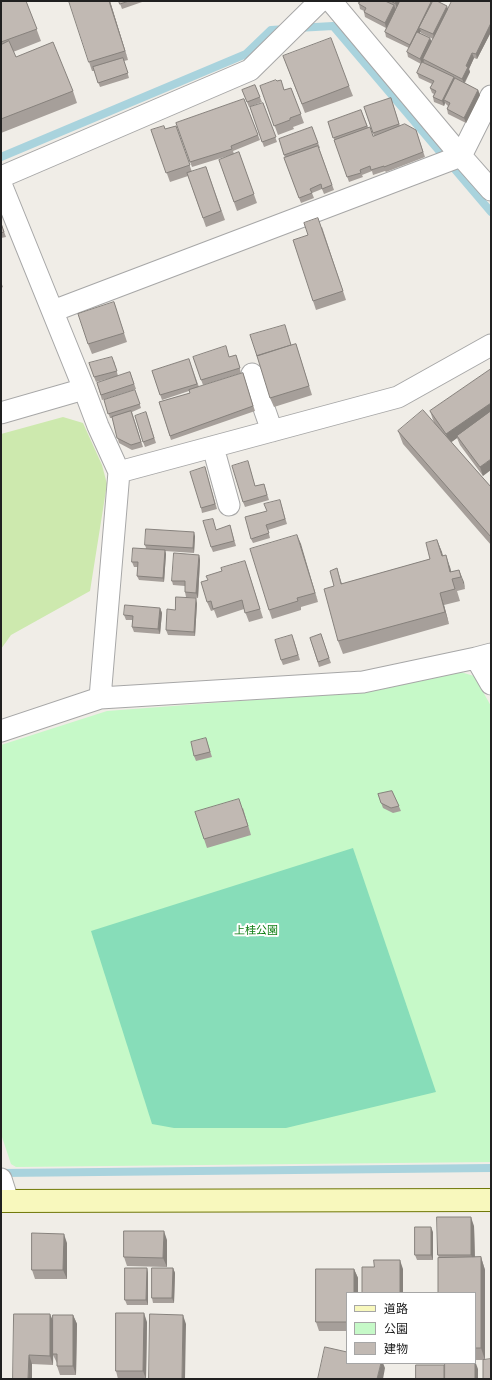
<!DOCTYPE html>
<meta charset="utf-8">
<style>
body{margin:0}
#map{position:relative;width:492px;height:1380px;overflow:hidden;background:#f0ede7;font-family:Overpass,"Noto Sans JP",sans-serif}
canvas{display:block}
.frame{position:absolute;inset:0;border:2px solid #202020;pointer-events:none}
.legend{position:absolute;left:346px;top:1292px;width:130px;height:72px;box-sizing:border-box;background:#fff;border:1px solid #a6a6a6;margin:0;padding:5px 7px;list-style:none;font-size:12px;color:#202020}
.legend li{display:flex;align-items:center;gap:8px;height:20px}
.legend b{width:20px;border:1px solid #a6a6a6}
</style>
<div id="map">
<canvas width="492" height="1380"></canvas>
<div class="frame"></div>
<ul class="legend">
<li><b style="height:5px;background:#f8f8bd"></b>道路</li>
<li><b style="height:11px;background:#c6f9c8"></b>公園</li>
<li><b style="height:11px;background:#c1b9b3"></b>建物</li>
</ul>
</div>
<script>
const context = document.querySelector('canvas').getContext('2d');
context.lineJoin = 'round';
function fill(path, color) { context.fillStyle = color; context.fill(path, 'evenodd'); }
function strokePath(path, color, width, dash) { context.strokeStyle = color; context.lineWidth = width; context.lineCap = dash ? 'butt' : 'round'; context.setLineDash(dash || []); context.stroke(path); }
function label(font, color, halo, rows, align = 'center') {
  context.font = font + ' Overpass,"Noto Sans JP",sans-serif'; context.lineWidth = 4; context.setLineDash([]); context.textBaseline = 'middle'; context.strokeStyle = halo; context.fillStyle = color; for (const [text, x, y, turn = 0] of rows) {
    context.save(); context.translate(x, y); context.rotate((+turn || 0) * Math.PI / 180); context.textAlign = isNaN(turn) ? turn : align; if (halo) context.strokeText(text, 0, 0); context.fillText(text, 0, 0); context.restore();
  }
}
fill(new Path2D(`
 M63,417L83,423L102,465L107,484L90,591L11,635L1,649V434Z`), '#cde9ae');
fill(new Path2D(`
 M454,670L474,676L491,706V1162L16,1167L11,1164L1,1134V745L107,711L371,691Z`), '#c6f9c8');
fill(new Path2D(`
 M353,848L436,1092L286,1128H174L152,1124L91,931Z`), '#87ddb9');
strokePath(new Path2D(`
 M297,28L333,26L491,212
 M1,157L246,54L271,30L286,29
 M1,1173L491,1168`), '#a9d3dd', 8);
const street = new Path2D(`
 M331,1L461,156L491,190
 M1,177L250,70L320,1
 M1,184L84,389L98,426L119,472L100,698
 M53,311L461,156L491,96
 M252,374L272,431
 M1,413L84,389
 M213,447L229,505
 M119,472L398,397L491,345
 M476,658L491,684
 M1,731L100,698L363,682L476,658L491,654
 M1,1179L8,1201`);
const secondary = new Path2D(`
 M1,1201L491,1200`);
strokePath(street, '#a7a7a7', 23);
strokePath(secondary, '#6f7707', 24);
strokePath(street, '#fff', 21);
strokePath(secondary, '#f8f8bd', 22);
fill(new Path2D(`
 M1,1H26L41,41L13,52L16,57L73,91L77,103L1,133Z
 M110,1L128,60L124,61L129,78L100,87L94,71H92L89,62Z
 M119,1H145L122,9Z
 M356,1H437L448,9L491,1V32L477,59L474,58L469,69L470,72L465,83L478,90L480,95L466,123L448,114L447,109L448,106L445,103L444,106L434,102L433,97L434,94L432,93L430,88L432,84L419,78L417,73L421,64L408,57L407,52L409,48L386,37L385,32L386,28L365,17L364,12V11L360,9L359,4V3ZM421,31V33L433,39L432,42L430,38L420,33Z
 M283,56L349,86L353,96L305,113Z
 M277,81L284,90L291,88L304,123L293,127L294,129L278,135L260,86Z
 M255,85L262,102L249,107L242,90Z
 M391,98L400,126L416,130L425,157L386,172L385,171L373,175L372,171L362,175L363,177L349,182L328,122L361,110L368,127L373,136H374L364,107Z
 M244,99L260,140L233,151L234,154L192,167L176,123Z
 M263,103L277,142L264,147L250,107Z
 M176,126L192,172L206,167L225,220L206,227L188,176L170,182L151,130L165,129Z
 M312,127L320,148H319L334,190L324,194L322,189L312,193L314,198L301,203L284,158H285L279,139Z
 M239,152L257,203L237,211L219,160Z
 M1,223L6,237L1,238Z
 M322,227L346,300L316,310L313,301L308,235Z
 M1,282L3,287L1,288Z
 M114,302L127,342L92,354L88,344Z
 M296,344L312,395L274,407L270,398L291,345Z
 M236,355L241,373L203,385L193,357H229Z
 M189,359L199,387L243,373L255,411L171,440L159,402L190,393L189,391L162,400L152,371Z
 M114,361L118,376L96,382L94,377Z
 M491,369L483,476L460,445L457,438L451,442L491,487V545L403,444L398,431L434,422L433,420L430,411Z
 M130,372L136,389L102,400L97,383Z
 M135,390L141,408L132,412L143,447L132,450L119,443L112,418H110L104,400Z
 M146,412L156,443L145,447L143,442Z
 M248,461L255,486L264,484L269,500L245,507L243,502Z
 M205,467L217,509L202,513L201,508Z
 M280,500L287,524L268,530L270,538L253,543L251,539L267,511Z
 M230,525L236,546L213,552L211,547Z
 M297,535L318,602L301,607V610L272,619L269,610Z
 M195,536L194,553L165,551L166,554L164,582L139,580L137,576L138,567H134L132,562L146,548L145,545Z
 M437,540L443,556L450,567L451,572L459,570L465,589L457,591L460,601L444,605L449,624L343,654L338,641L334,586L430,559Z
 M199,555L200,560L198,598L186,597L185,592V586L173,585L172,581Z
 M248,570L263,618L249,622L244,609L217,618L214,610L211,611L207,602Z
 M197,603L195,636L168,635L166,630Z
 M160,608L162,613L160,634L134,632L132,627V620H126L124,615Z
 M321,634L331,663L319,667L310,638Z
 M294,640L300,660L283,665L281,660Z
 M206,738L212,757L196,761L194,756Z
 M392,791L401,811L393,813L383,808L378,794Z
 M243,808L251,835L207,848L204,839Z
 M474,1226L475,1257H481L485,1270V1360H475V1293L439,1258L438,1255Z
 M433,1232V1260H417L415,1255Z
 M167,1240V1267L127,1266L124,1257Z
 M67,1243V1279H35L32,1270Z
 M147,1268L148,1273V1305H127L125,1300Z
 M173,1268L175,1273L174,1303H153L152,1298Z
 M354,1269L358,1278L347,1293V1331H319L316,1322Z
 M14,1314L53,1322L73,1315L77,1324L76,1375H60L57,1366V1363L53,1355V1365L32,1364V1379Z
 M147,1322L146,1379H118L116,1371Z`), '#a69f9a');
fill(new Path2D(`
 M109,1H110L128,60L125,51Z
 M396,1H400L397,8L395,3Z
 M431,2L433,7L419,28L421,31L411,50L410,45Z
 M394,5L396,10L386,28L385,23Z
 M447,6L449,11L435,39L433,34Z
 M491,23V32L477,59L476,54Z
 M430,38L432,43L423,59L424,61L422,64L420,59Z
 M472,53L474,58L469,69L470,72L464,83L462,79L466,66Z
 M454,77L456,82L444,100L445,103L444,106L442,101Z
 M478,90L480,95L466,123L464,118Z
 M491,403V415L457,436V438L449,444L446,434Z
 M491,459V470L483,476L480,467Z
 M194,532L195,536L194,553L193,548Z
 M297,535L301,544L318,602L315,593Z
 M437,540L442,552L446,568L442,556Z
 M165,550L166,554L164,582L163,578Z
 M199,555L200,560L198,598L196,593Z
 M446,555L450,567L453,579L450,572Z
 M337,568L341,581L346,596L341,584Z
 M459,570L464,582L465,589L461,577Z
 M440,593L444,605L449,624L445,612Z
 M196,598L197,603L195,636L194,632Z
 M160,608L162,613L160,634L158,629Z
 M471,1217L474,1226L475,1264L471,1255Z
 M431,1227L433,1232V1260L431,1255Z
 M164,1231L167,1240V1267L163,1258Z
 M64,1234L67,1243V1279L63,1270Z
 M481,1257L485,1270V1360L481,1348Z
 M400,1260L403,1269V1293H400Z
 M147,1268L148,1273V1305L146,1300Z
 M173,1268L175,1273L174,1303L172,1298Z
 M354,1269L358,1278V1293H354Z
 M144,1313L147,1322L146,1379L143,1371Z
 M50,1314L54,1323L53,1365L50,1356Z
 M73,1315L77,1324L76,1375L73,1366Z
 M183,1315L186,1324L185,1379H182Z
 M1,1320L2,1323V1346L1,1344Z
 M29,1355L32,1364V1379H28Z
 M475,1361L478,1369V1379H475Z
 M381,1363H383L385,1368L383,1379H377Z`), '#87827d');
const building = new Path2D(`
 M1,1H26L37,29L1,42Z
 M69,1H109L125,51L89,62Z
 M119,1H129L120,4Z
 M360,1H385L394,5L385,23L364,12L366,8L359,4Z
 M391,1H396L395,3Z
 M400,1H428L431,2L410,45L385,32Z
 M433,1H437L447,6L433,34L419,28Z
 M452,1H491V23L476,54L472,53L466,66L468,67L462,79L423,59Z
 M417,32L430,38L420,59L407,52Z
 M331,38L349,86L302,104L283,56Z
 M9,41L16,57L53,42L73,91L1,119V45Z
 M123,58L128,73L98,83L93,67Z
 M422,62L454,77L442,101L433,97L436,91L430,88L434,81L417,73Z
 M455,78L478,90L464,118L447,109L450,103L444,100Z
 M276,80L277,81L281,80L284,90L291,88L301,114L290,118V120L274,126L260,86Z
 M255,85L260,97L247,102L242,90Z
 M391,98L399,124L373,133L364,107Z
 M244,99L258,135L231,146L232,149L190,162L176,123Z
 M263,103L276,137L262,142L250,107Z
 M361,110L367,126L333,138L328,122Z
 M405,124L416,130L423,152L384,167V166L371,170L370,166L360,170L361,173L347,177L334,140L370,127L373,136Z
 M164,126L165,129L176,126L190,165L166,173L151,130Z
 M312,127L318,143L284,155L279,139Z
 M318,146L332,185L322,189L321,184L310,189L312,193L299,198L284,158Z
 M239,152L254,194L234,202L219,160Z
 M206,167L221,211L203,218L187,173Z
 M318,218L343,291L313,301L293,240L308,235L304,223Z
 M1,223L4,232L1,233Z
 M114,302L124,333L88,344L78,314Z
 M285,325L291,345L257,356L250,335Z
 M296,344L309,386L270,398L257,356Z
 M226,346L229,357L236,355L240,368L201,380L193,357Z
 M112,357L117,371L94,377L89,363Z
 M189,359L197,384L160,395L152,371Z
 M491,369V403L446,434L430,411Z
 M130,372L134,384L101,395L97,383Z
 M243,373L253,406L170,436L159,402L190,393L189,390Z
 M135,390L140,404L108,414L104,400Z
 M423,410L491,487V537L398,431Z
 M131,411L141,442L131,445L117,438L112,417Z
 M491,411V459L480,467L457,436Z
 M146,412L154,438L143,442L135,416Z
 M248,461L255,486L264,484L267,495L243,502L232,466Z
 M205,467L215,504L201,508L190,472Z
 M280,500L285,519L266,525L269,533L251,539L245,517L267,511L264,504Z
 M213,519L216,530L230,525L234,541L211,547L203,521Z
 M146,529L194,532L193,548L145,545Z
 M297,535L315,593L297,598L298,601L269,610L250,549Z
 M437,540L442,556L446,555L450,572L459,570L461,577L452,579L455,589L440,593L445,612L338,641L324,589L334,586L330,571L337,568L341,584L430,559L426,543Z
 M133,548L165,550L163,578L137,576L138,562H132Z
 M174,553L199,555L196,593L185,592V581H172Z
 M245,561L260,609L245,613L242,600L213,609L211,601L207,602L201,582L208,580L206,576L222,571L221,568Z
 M176,597L196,598L194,632L166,630L167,609L175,610Z
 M125,605L160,608L158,629L132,627L133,616L124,615Z
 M321,634L329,658L318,662L310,638Z
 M292,635L298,655L281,660L275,640Z
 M206,738L210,752L194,756L191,742Z
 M392,791L399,806L391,808L381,803L378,794Z
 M239,799L248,826L204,839L195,812Z
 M437,1217H471V1255H438Z
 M415,1227H431V1255H415Z
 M124,1231H164L163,1258L124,1257Z
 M32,1233L64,1234L63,1270H32Z
 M481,1257V1348H475V1293H438V1258Z
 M374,1260H400V1293H362V1267H374Z
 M125,1268H147L146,1300H125Z
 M152,1268H173L172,1298H152Z
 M316,1269H354V1293H347V1322H316Z
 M116,1313H144L143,1371H116Z
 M14,1314H50V1356L29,1355L28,1379H13Z
 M150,1314L183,1315L182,1379H149Z
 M53,1315H73V1366H57V1354H53Z
 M325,1347L347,1352V1363H381L377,1379H318Z
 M491,1359V1379H483V1360Z
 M445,1363H475V1379H445Z
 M416,1365H444V1379H416Z`);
fill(building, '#c1b9b3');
strokePath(building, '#87827d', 1);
label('11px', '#0e7e13', '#fff', [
 ["上桂公園",256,932]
]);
</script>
